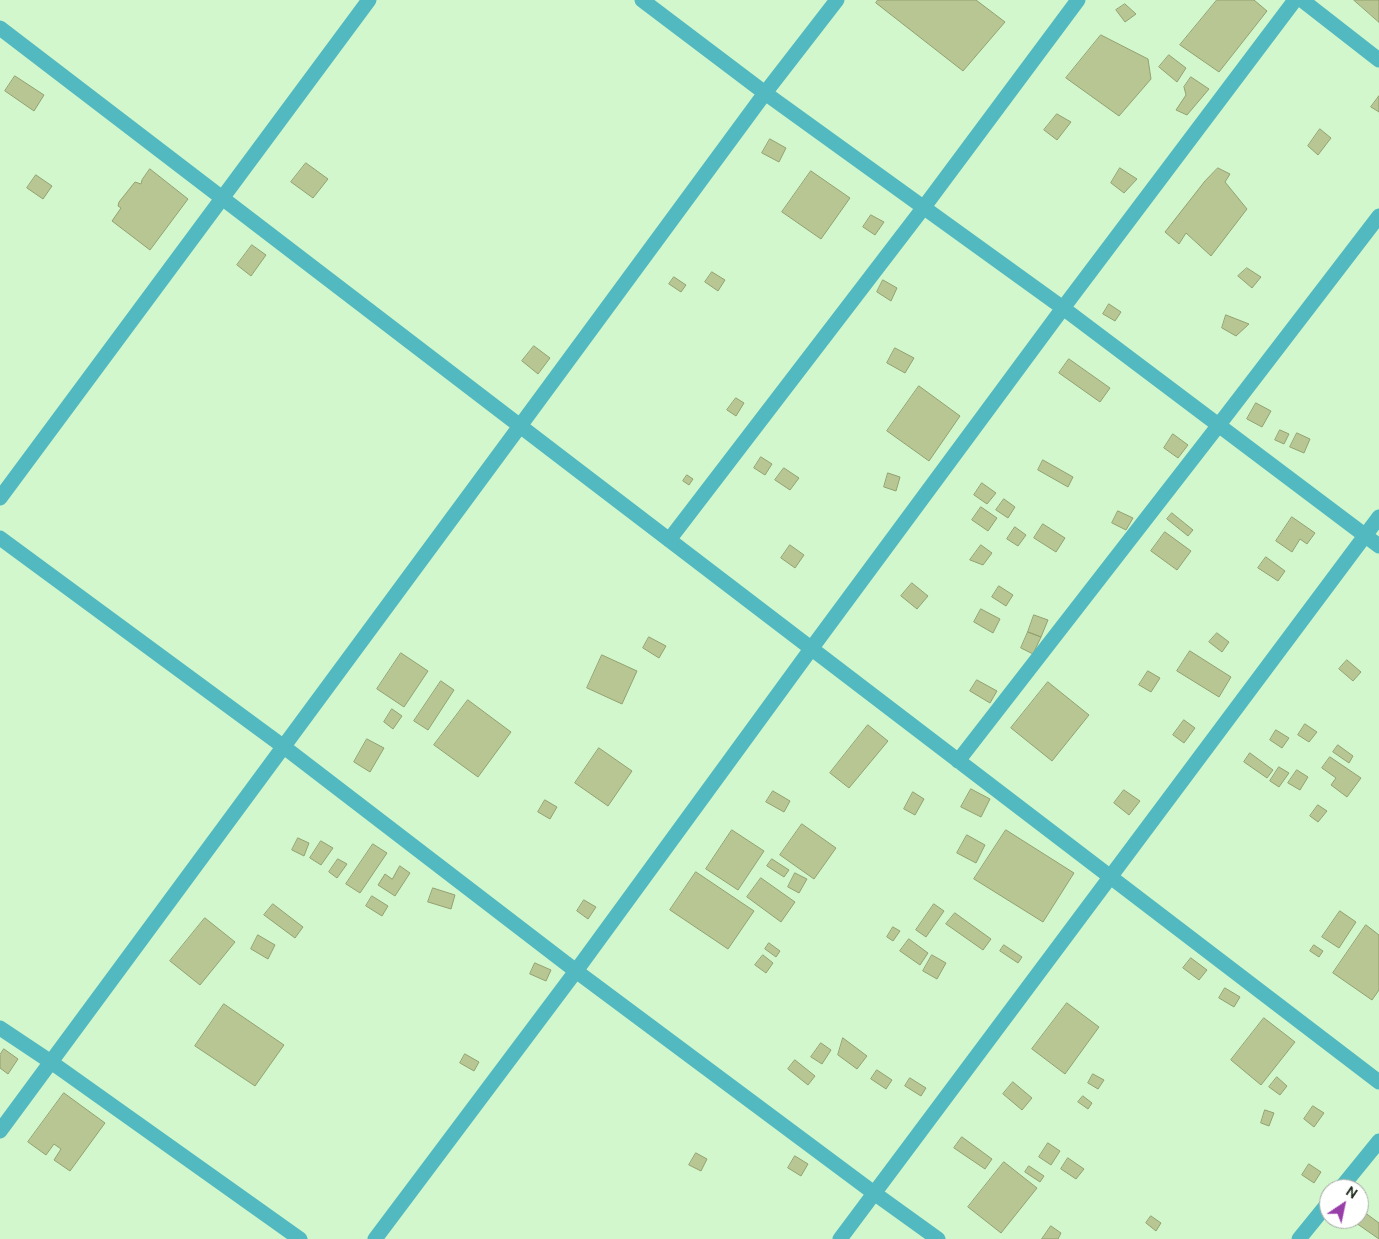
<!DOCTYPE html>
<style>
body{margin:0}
#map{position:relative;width:1379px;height:1239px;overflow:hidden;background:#d2f7cc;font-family:Ubuntu,sans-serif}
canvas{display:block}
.north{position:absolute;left:1319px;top:1179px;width:50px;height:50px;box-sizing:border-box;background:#fff;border:1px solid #a6aba5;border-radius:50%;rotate:34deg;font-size:14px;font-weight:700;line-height:20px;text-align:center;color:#202e1e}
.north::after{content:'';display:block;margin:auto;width:18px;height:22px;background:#983ea9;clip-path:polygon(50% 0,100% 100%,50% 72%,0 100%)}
</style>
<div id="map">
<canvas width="1379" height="1239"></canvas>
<div class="north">N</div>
</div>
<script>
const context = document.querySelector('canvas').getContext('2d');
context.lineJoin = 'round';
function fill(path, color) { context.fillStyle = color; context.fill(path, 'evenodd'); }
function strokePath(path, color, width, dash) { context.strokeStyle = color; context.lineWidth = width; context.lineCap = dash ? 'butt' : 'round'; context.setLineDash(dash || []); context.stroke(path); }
const building = new Path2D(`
 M878,0H976L1005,22L963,71L876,3Z
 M1217,0H1254L1267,11L1219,72L1180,45Z
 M1354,0H1379V22Z
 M1125,4L1136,14L1125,22L1116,10Z
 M1101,35L1148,59L1151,79L1119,116L1066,78Z
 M1169,55L1186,68L1177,82L1159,67Z
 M15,76L44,95L34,111L5,91Z
 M1191,77L1209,89L1187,115L1176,110L1186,95L1184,87Z
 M1379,96V112L1371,107Z
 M1057,114L1071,122L1057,140L1044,130Z
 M1320,129L1331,138L1318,155L1308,146Z
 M770,139L786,148L779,162L762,153Z
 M306,163L328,179L313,198L291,182Z
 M1120,168L1137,179L1124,193L1111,183Z
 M1218,168L1230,174L1225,182L1247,209L1211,256L1186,233L1179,244L1165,232L1205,181Z
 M150,169L188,199L150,250L112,221L121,208L118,206L119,202L135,182L141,184L142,180Z
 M811,171L850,198L821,239L782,212Z
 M36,175L52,186L43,199L27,188Z
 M871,215L884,222L875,235L863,227Z
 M252,245L266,255L251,276L237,265Z
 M1247,268L1261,277L1252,288L1238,276Z
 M712,272L725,280L718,291L705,282Z
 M674,277L686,285L681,292L669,284Z
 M883,280L897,288L891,301L877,292Z
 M1109,304L1121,312L1115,321L1103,314Z
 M1226,315L1249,324L1236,336L1222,328Z
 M534,346L550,358L538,374L522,361Z
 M895,348L914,358L905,373L887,363Z
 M1069,359L1110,388L1100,402L1059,373Z
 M919,386L960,416L929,461L887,431Z
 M736,398L744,403L736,416L727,410Z
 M1256,403L1271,411L1262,427L1247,419Z
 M1280,430L1289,434L1284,444L1275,440Z
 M1297,433L1310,439L1304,453L1290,447Z
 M1173,434L1188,445L1178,458L1164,448Z
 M761,457L772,464L765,475L754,468Z
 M1043,460L1073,477L1068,487L1038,470Z
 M784,468L799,478L790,490L775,480Z
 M888,473L900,477L896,491L884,487Z
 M687,475L693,479L689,485L683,481Z
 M982,483L996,493L987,504L974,495Z
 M1004,499L1015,507L1008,518L996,510Z
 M981,507L997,518L988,531L972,520Z
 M1118,511L1133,518L1126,530L1112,523Z
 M1172,513L1193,530L1188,536L1167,519Z
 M1292,517L1315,533L1307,544L1300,539L1292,552L1276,541Z
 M1043,524L1065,538L1056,552L1034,538Z
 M1015,527L1026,535L1018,546L1007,539Z
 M1165,532L1191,551L1177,570L1151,551Z
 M790,545L804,555L795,568L781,558Z
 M981,545L992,553L983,565L970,560Z
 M1266,557L1285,571L1278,581L1258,568Z
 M912,583L928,596L917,609L901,596Z
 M999,586L1013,595L1006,606L992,597Z
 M981,609L1000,619L993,633L974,622Z
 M1034,615L1048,620L1041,637L1028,632Z
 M1028,632L1041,637L1033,654L1021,648Z
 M1217,633L1229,642L1222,652L1209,642Z
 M649,637L666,646L659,658L643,648Z
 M1190,651L1231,677L1219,697L1177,671Z
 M401,653L428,671L404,707L377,689Z
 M602,655L637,671L622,704L587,688Z
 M1347,660L1361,672L1353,681L1339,669Z
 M1148,671L1160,678L1151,692L1139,685Z
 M977,680L997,691L990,703L970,691Z
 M441,681L454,690L428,730L414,721Z
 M1048,682L1089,715L1052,761L1011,728Z
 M468,700L511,732L478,777L434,745Z
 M392,709L402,716L393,729L384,722Z
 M1184,720L1195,728L1184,743L1173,735Z
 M1305,724L1317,732L1309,742L1298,735Z
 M868,725L888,741L849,788L830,773Z
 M1276,730L1289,738L1282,748L1270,740Z
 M367,739L384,748L370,772L354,762Z
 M1338,745L1353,756L1349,763L1333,752Z
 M599,748L632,771L608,806L575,783Z
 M1250,753L1273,770L1267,778L1244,762Z
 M1330,757L1361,778L1347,797L1331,785L1336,778L1322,768Z
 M1279,767L1289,773L1279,787L1270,781Z
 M1297,770L1308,777L1300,790L1288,783Z
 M971,789L990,799L981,817L961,807Z
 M1124,790L1140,801L1129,815L1114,803Z
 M773,791L790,801L784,812L766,802Z
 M913,792L924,799L915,815L904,809Z
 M545,800L557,807L550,819L538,812Z
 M1318,805L1327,811L1318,822L1310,816Z
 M802,824L836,848L814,879L780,855Z
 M732,830L764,851L738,890L706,869Z
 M1006,830L1074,873L1043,922L974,879Z
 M967,835L985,845L976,863L957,853Z
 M298,838L309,843L304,856L292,850Z
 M321,841L333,848L321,865L310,858Z
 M373,844L387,853L360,893L346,884Z
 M338,859L347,864L337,878L329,872Z
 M772,859L789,870L784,877L767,866Z
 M400,866L410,873L395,896L378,885L385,874L392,879Z
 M696,872L754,911L728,949L670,910Z
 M795,873L807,879L799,893L788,887Z
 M761,878L795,902L781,922L747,897Z
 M433,888L455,895L451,909L428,902Z
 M372,896L388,906L382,916L366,906Z
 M584,900L596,907L588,919L577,911Z
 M273,904L303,927L295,938L264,915Z
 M934,904L944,911L926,937L916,930Z
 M1340,911L1356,922L1339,948L1322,937Z
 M955,913L991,939L983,950L946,924Z
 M205,918L235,942L200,985L170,961Z
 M1366,925L1379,935V990L1372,1000L1333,973Z
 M893,927L900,931L893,941L887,937Z
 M258,935L275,945L268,959L251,949Z
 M909,939L928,953L920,965L900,951Z
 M769,943L780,951L776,957L765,949Z
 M1004,945L1022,957L1018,963L1000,951Z
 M1314,945L1323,951L1319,957L1310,951Z
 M763,955L773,963L766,973L755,965Z
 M932,955L946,963L937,979L923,971Z
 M1191,958L1207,970L1199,980L1183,968Z
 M535,963L551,970L546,981L530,974Z
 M1225,988L1240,997L1234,1007L1219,998Z
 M1067,1003L1099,1027L1065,1074L1032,1049Z
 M224,1004L284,1045L255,1086L195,1046Z
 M1264,1018L1295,1042L1261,1085L1231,1060Z
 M843,1038L867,1056L857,1069L838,1055Z
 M821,1043L831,1050L822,1064L811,1057Z
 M4,1049L18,1059L8,1074L0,1068V1055Z
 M465,1054L479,1062L474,1071L460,1063Z
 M795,1060L815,1076L808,1085L788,1069Z
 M877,1070L892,1080L886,1089L871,1079Z
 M1093,1074L1104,1080L1098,1089L1088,1083Z
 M1277,1077L1287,1086L1280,1095L1269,1087Z
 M910,1078L926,1088L921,1096L905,1086Z
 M1013,1082L1032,1098L1022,1110L1003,1094Z
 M64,1093L105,1123L70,1171L54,1160L61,1149L54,1144L46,1155L28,1142Z
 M1083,1096L1092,1103L1088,1109L1078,1102Z
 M1313,1106L1324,1113L1314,1127L1304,1119Z
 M1265,1110L1274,1113L1269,1126L1261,1123Z
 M962,1137L992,1159L985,1169L954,1148Z
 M1048,1143L1060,1151L1051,1165L1039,1157Z
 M696,1153L707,1159L701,1171L689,1165Z
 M795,1156L808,1164L801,1176L788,1168Z
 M1068,1158L1084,1169L1076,1179L1061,1169Z
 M1004,1162L1037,1188L1001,1233L968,1207Z
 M1309,1164L1321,1172L1314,1183L1302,1175Z
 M1029,1166L1044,1176L1040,1182L1025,1172Z
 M1364,1212L1379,1223V1239L1356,1223Z
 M1151,1216L1161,1223L1156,1231L1146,1223Z
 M1051,1226L1061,1233L1058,1239H1042Z`);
fill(building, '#b8c694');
strokePath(building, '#93a170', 1);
strokePath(new Path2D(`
 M642,0L765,93L1063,308L1379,546
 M1302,0L1379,60
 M0,28C191,175 383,321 575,468C842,673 1110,878 1379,1082
 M0,498L369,0
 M0,538L284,747L576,971L874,1193L938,1239
 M669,540L924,207L1078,0
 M958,761L1218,426L1379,216
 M0,1028L51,1062L300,1239
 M0,1131L520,426L765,93L837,0
 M1340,1189L1379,1141
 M375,1239L576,971L811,649L1063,308L1295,0
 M840,1239L1379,517
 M1299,1239L1329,1202`), '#52b9c0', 15);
</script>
